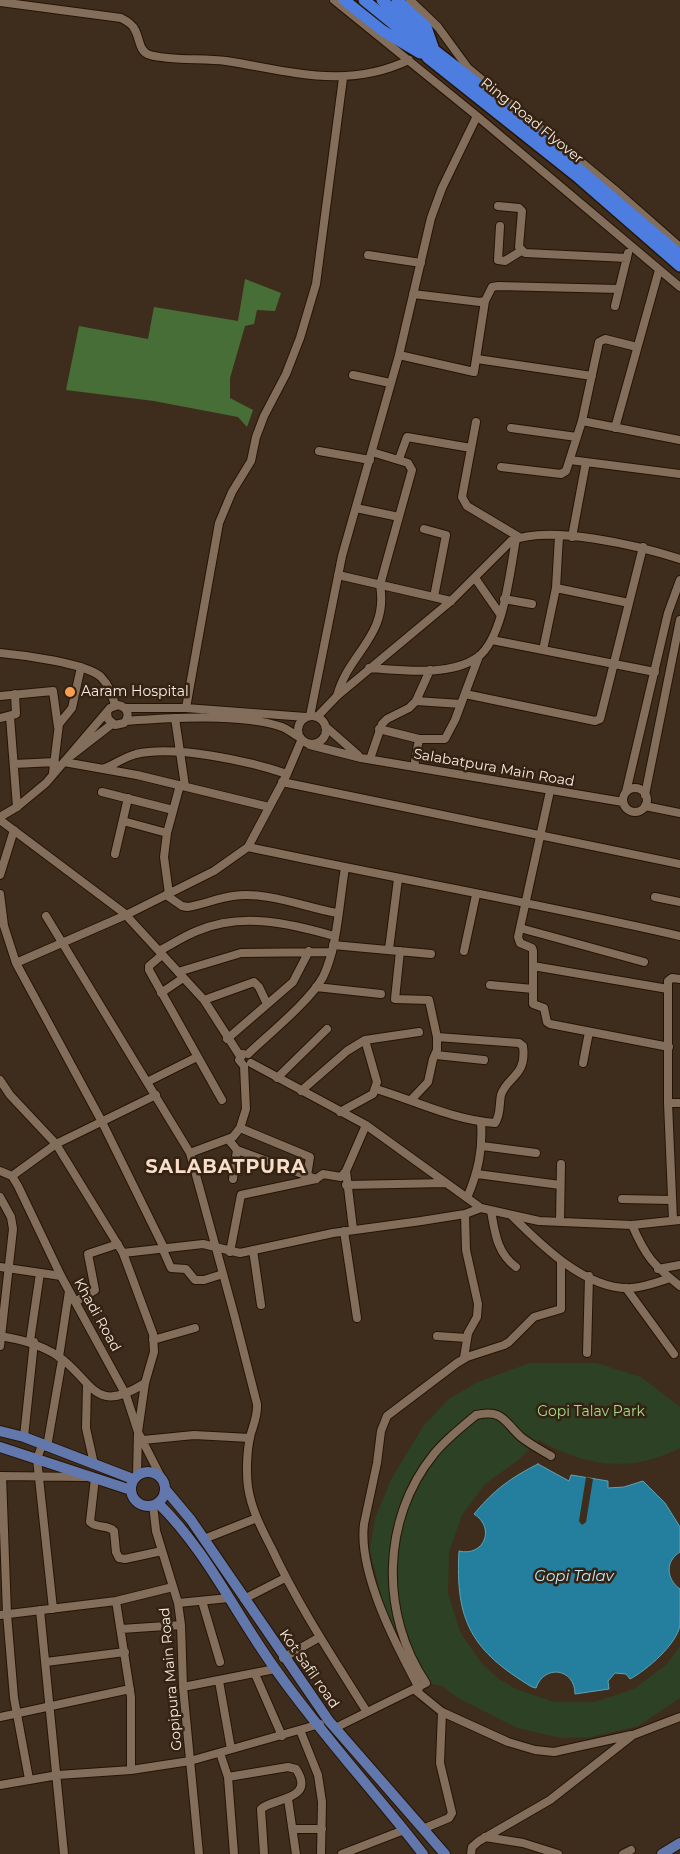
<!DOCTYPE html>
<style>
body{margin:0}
canvas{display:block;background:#3e2c1c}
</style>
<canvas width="680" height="1854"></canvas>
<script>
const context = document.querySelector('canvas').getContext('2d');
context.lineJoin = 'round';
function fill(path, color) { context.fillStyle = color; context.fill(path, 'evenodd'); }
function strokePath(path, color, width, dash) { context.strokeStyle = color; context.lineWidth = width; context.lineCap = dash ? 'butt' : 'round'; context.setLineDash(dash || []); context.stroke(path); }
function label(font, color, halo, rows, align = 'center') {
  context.font = font + ' Montserrat,sans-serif'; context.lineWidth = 5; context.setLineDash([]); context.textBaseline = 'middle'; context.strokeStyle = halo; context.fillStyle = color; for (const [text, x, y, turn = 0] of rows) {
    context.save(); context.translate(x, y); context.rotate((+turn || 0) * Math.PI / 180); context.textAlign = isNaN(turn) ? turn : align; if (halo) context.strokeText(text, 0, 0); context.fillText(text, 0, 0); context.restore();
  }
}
fill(new Path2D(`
 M530,1363H596L641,1377L680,1407V1448C631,1473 586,1467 539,1440L517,1461L485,1484L462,1515L449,1552L448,1593L460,1632L483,1665L499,1679L516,1689L554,1702H595L634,1689L667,1664L680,1646V1698L638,1726L591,1737L561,1738L517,1728L458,1698L442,1686L416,1681L387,1620L370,1550L375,1518L392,1478L424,1425L449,1399L478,1382Z`), '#2d4224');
fill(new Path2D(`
 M245,279L281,293L275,311L257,310L254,324L245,326L230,378V398L253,410L247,427L238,417L154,401L66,390L79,326L148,339L154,307L238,321Z`), '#486e37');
const water = new Path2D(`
 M538,1464L569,1481L571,1475L608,1481V1488L624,1487L643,1481L665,1503L680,1527V1552C665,1561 666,1579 680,1589C680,1600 680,1613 680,1625C677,1644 647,1670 630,1679L626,1674L615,1673L608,1681L609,1689L575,1694C575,1668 544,1664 536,1688L532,1687C472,1651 455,1621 459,1551C484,1557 496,1528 474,1514C494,1490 510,1478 538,1464Z`);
fill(water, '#237f9d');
strokePath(water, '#63a0b2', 1);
fill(new Path2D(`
 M586,1477L593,1479L586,1522L582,1525L579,1521Z`), '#3e2c1c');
const minor = new Path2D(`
 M334,0L477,116L680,287
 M410,0L438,27L468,68L614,189L680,247
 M0,2L121,18C127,21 133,25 135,30C140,39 139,52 150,55C171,61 203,58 226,61C291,71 346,90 409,60
 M498,206L519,208L522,211L519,247L525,253L627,258
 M500,226L498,260L505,261L521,251
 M368,255L421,263
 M413,294L480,302L485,301L492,287L498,286L619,289
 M615,306L628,253
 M399,355L474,372L485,301
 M477,359L592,376
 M353,375L390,383
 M582,421L680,440
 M476,422L462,497L467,506L519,537
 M511,428L577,437
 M615,428L659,270
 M319,451L370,460
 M399,459L407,437L471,448
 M570,460L680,474
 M501,467L561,474L566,471L582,421L599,342L605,339L637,347
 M356,508L399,517
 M424,529L446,535L434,597
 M572,537L586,462
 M338,575L451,601
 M475,578L500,614
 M556,588L629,603
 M504,599L532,604
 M492,640L655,672
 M543,650L556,588L559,536
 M0,653C22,655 86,663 101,677C109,685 112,695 115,705
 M369,668C401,670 450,677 478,657C504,637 510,570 516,539
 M465,694L595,721L600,719L643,547
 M0,696L53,691L58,727
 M337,696C348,653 389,636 380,585L412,470L408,463L372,452
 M416,701L461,704
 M125,708H186L306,717
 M186,708L219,523L232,492L251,461L256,437L264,416L286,374L300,338L316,284L343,78
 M298 730a14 14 0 1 1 28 0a14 14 0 1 1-28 0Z
 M310,716L342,556L399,355L431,218L442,188L477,116
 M10,717L17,807
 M317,717L337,696L451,601L511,541C549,524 640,546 680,559
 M0,718L16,714L15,694
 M175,718L185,786
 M126,721C168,718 243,713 282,727C288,729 293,734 299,737
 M326,727L358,755
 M379,729L419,739H445L455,720L479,656
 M310,745L361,758L623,802
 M72,755L112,724
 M370,759L382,724L387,719L409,708L416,701L430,670
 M64,762L137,775L269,807
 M14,764L55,762
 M414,767L419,739
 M105,768C115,764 125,757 136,754C175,745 249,761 287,774
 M53,773L59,724L72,708L81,667
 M282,782L680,864
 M623 800a12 12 0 1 1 24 0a12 12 0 1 1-24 0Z
 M550,791L518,937L520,943L532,948L533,951V1004L544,1008L547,1022L550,1024L669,1047
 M102,792L173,810
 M626,792L668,613L680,580
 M645,795L680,620
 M645,806L680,813
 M0,817L17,807L46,783L110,708L118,705C127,707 131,715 124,723L115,725L108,719L107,713
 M0,820L124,913L204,1000L240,1056
 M123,821L167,833
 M248,847C392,878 537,903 680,936
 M115,854L128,798
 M0,875L14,830
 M0,894L4,926L16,963L101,1120L165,1250
 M169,894L164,857L167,833L180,785
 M166,895L182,906L187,907C203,905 217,898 233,896C267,891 304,907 337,913
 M655,897L680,902
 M46,916L190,1153L234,1314L257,1404C258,1416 253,1425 250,1437C247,1451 246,1472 248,1487C251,1508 261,1528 271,1547C298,1605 333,1658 367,1712
 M520,928L644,962
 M333,945L431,954
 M389,949L398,879
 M159,951C171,945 184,936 197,931C242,912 289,923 334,936
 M400,951L395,999L429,1000L437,1037V1050L433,1059L428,1082L411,1100
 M464,951L476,895
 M162,955L149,966V970L222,1100
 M16,963L126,915L214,871L248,847L287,774L301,741
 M533,966L668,989
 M178,972L241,953L332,952
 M490,985L533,989
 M316,987L381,994
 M161,993L183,978
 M204,1000L254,982L259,987L267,1004
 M227,1039L293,982L309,951
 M248,1054C269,1034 310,1001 323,977C338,946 339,902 345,868
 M436,1055L484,1060
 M251,1063L366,1125L481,1208L539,1221L632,1225L680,1220
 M583,1063L589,1032
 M277,1078L327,1029
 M0,1080L10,1095L56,1144L123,1253
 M147,1082L197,1057
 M376,1089C416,1101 453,1120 495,1123C501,1115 499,1104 501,1095C507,1076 527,1077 523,1046L519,1043L437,1037
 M301,1091L347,1051L365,1040L419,1032
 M668,1103H680
 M340,1112L373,1094L377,1082L365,1040
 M240,1128L310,1157L307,1176
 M228,1139L237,1150L316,1179
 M482,1146L536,1153
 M190,1153L233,1137L240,1128L246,1109L244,1066L239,1060L243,1054
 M0,1171L12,1176L18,1186L61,1276L126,1395L138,1432L162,1479
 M477,1174L560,1185
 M12,1176L56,1144L156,1095
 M233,1179L237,1150
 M346,1185L446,1183
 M0,1197L11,1217L13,1229L0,1346
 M467,1198C478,1172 483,1150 481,1122
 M622,1199L671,1200
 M491,1211C495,1233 497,1253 516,1267
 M512,1216C541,1245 587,1291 632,1288C645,1287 658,1282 670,1278
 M673,1220L668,1103V981L672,978L680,979
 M560,1221L561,1164
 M632,1225C646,1257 653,1265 680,1286
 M353,1229L346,1171L366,1125
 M344,1231L357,1318
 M163,1250L171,1268L186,1269L195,1280H204L223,1274
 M253,1250L261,1305
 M230,1252L241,1195L316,1179L323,1174L341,1177L346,1171
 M0,1267L61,1276
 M658,1269L680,1265
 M626,1288L674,1354
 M75,1302L95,1290L88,1254L118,1244
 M0,1336C22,1340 39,1344 58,1356C94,1381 93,1416 145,1383
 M437,1336L467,1338
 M153,1340L195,1328
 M30,1341L40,1273
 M587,1353L589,1276
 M59,1357L69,1291
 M464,1358L468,1333L477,1317L478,1304L466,1250L465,1214
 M87,1385L86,1428L94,1464
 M24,1437L34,1342
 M143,1440L194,1435L250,1438
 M42,1445L37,1459L53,1609
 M47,1447L62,1360
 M137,1475L138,1432L145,1383L154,1352L153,1334L123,1253L203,1244L240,1253L333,1233L421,1221L465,1214L481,1208
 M0,1476L85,1477
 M2,1476L7,1614L14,1698L29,1779
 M95,1478L90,1522C97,1529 107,1524 114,1531L116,1552L119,1558L125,1559L162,1551
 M153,1505L156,1531L178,1603L181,1625L183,1687L199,1854
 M204,1539L257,1518
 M244,1599L285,1578
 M116,1601L131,1697V1770
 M202,1601L220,1662
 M178,1603L229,1598
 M40,1610L64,1854
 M0,1615L116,1601L173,1587
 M121,1629L181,1625
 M283,1658L320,1637
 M46,1662L125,1652
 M255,1674L282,1736
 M219,1681L231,1749
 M183,1687L275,1669
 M419,1688C396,1645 358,1573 364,1524L377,1463L381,1431L387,1416L457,1363L467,1357L504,1345L509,1342L534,1317L561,1309V1261
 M415,1690L442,1712L508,1742L535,1750L554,1752L631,1735
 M0,1717L130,1689
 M335,1728L426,1683C380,1615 381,1519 434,1454C446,1439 462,1427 476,1415C504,1409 504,1422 521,1437C531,1445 541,1450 551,1456
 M300,1730L318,1775L322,1802L321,1854
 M220,1753L228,1777L234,1854
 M228,1777L288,1767L296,1769C317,1801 271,1798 261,1809L264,1854
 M0,1785L58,1775L131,1770L190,1761L320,1724
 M288,1799L296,1854
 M425,1828L449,1818L452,1813L440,1763L442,1712
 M293,1829H322
 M485,1837L523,1843L558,1854
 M342,1854L404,1830
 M471,1854L472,1847L479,1841L550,1800L633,1735L680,1717
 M623,1854L631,1850`);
const major = new Path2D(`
 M0,1431L24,1437L133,1479
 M0,1447L131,1490
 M131 1489a17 17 0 1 1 34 0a17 17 0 1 1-34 0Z
 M165,1489L191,1520L329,1721L445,1854
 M158,1503C207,1551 236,1615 276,1670C321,1734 375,1792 423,1854
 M662,1854L680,1843`);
const highway = new Path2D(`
 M344,0L383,31L420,53
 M364,0L418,44L428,58L579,178L680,266
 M382,0L426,42
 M397,0L426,27L433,47
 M420,39L487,91L680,255`);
strokePath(minor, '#251405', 10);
strokePath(major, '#251405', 12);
strokePath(highway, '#251405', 14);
strokePath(minor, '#836e5c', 8);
strokePath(major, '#6277ab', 10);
strokePath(highway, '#4c7ddf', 11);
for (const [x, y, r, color] of [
 [70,692,6,"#fa9f4f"]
]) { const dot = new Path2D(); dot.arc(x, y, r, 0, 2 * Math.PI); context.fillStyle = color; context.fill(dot); strokePath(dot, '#342212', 2); }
label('14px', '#f9ece2', '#342212', [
 ["Ring Road Flyover",532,121,39],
 ["Salabatpura Main Road",494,768,10],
 ["Khadi Road",97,1315,61],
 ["Kot Safil road",309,1669,55],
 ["Gopipura Main Road",171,1679,-95]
]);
label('14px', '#f9ece2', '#342212', [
 ["Aaram Hospital",81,692]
], 'left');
label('14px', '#a5de8d', '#342212', [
 ["Gopi Talav Park",591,1412]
]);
label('italic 15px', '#c1ebfc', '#342212', [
 ["Gopi Talav",574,1577]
]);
context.letterSpacing = '1px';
label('bold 19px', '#f8ddc9', '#342212', [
 ["SALABATPURA",226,1167]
]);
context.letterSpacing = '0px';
</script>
